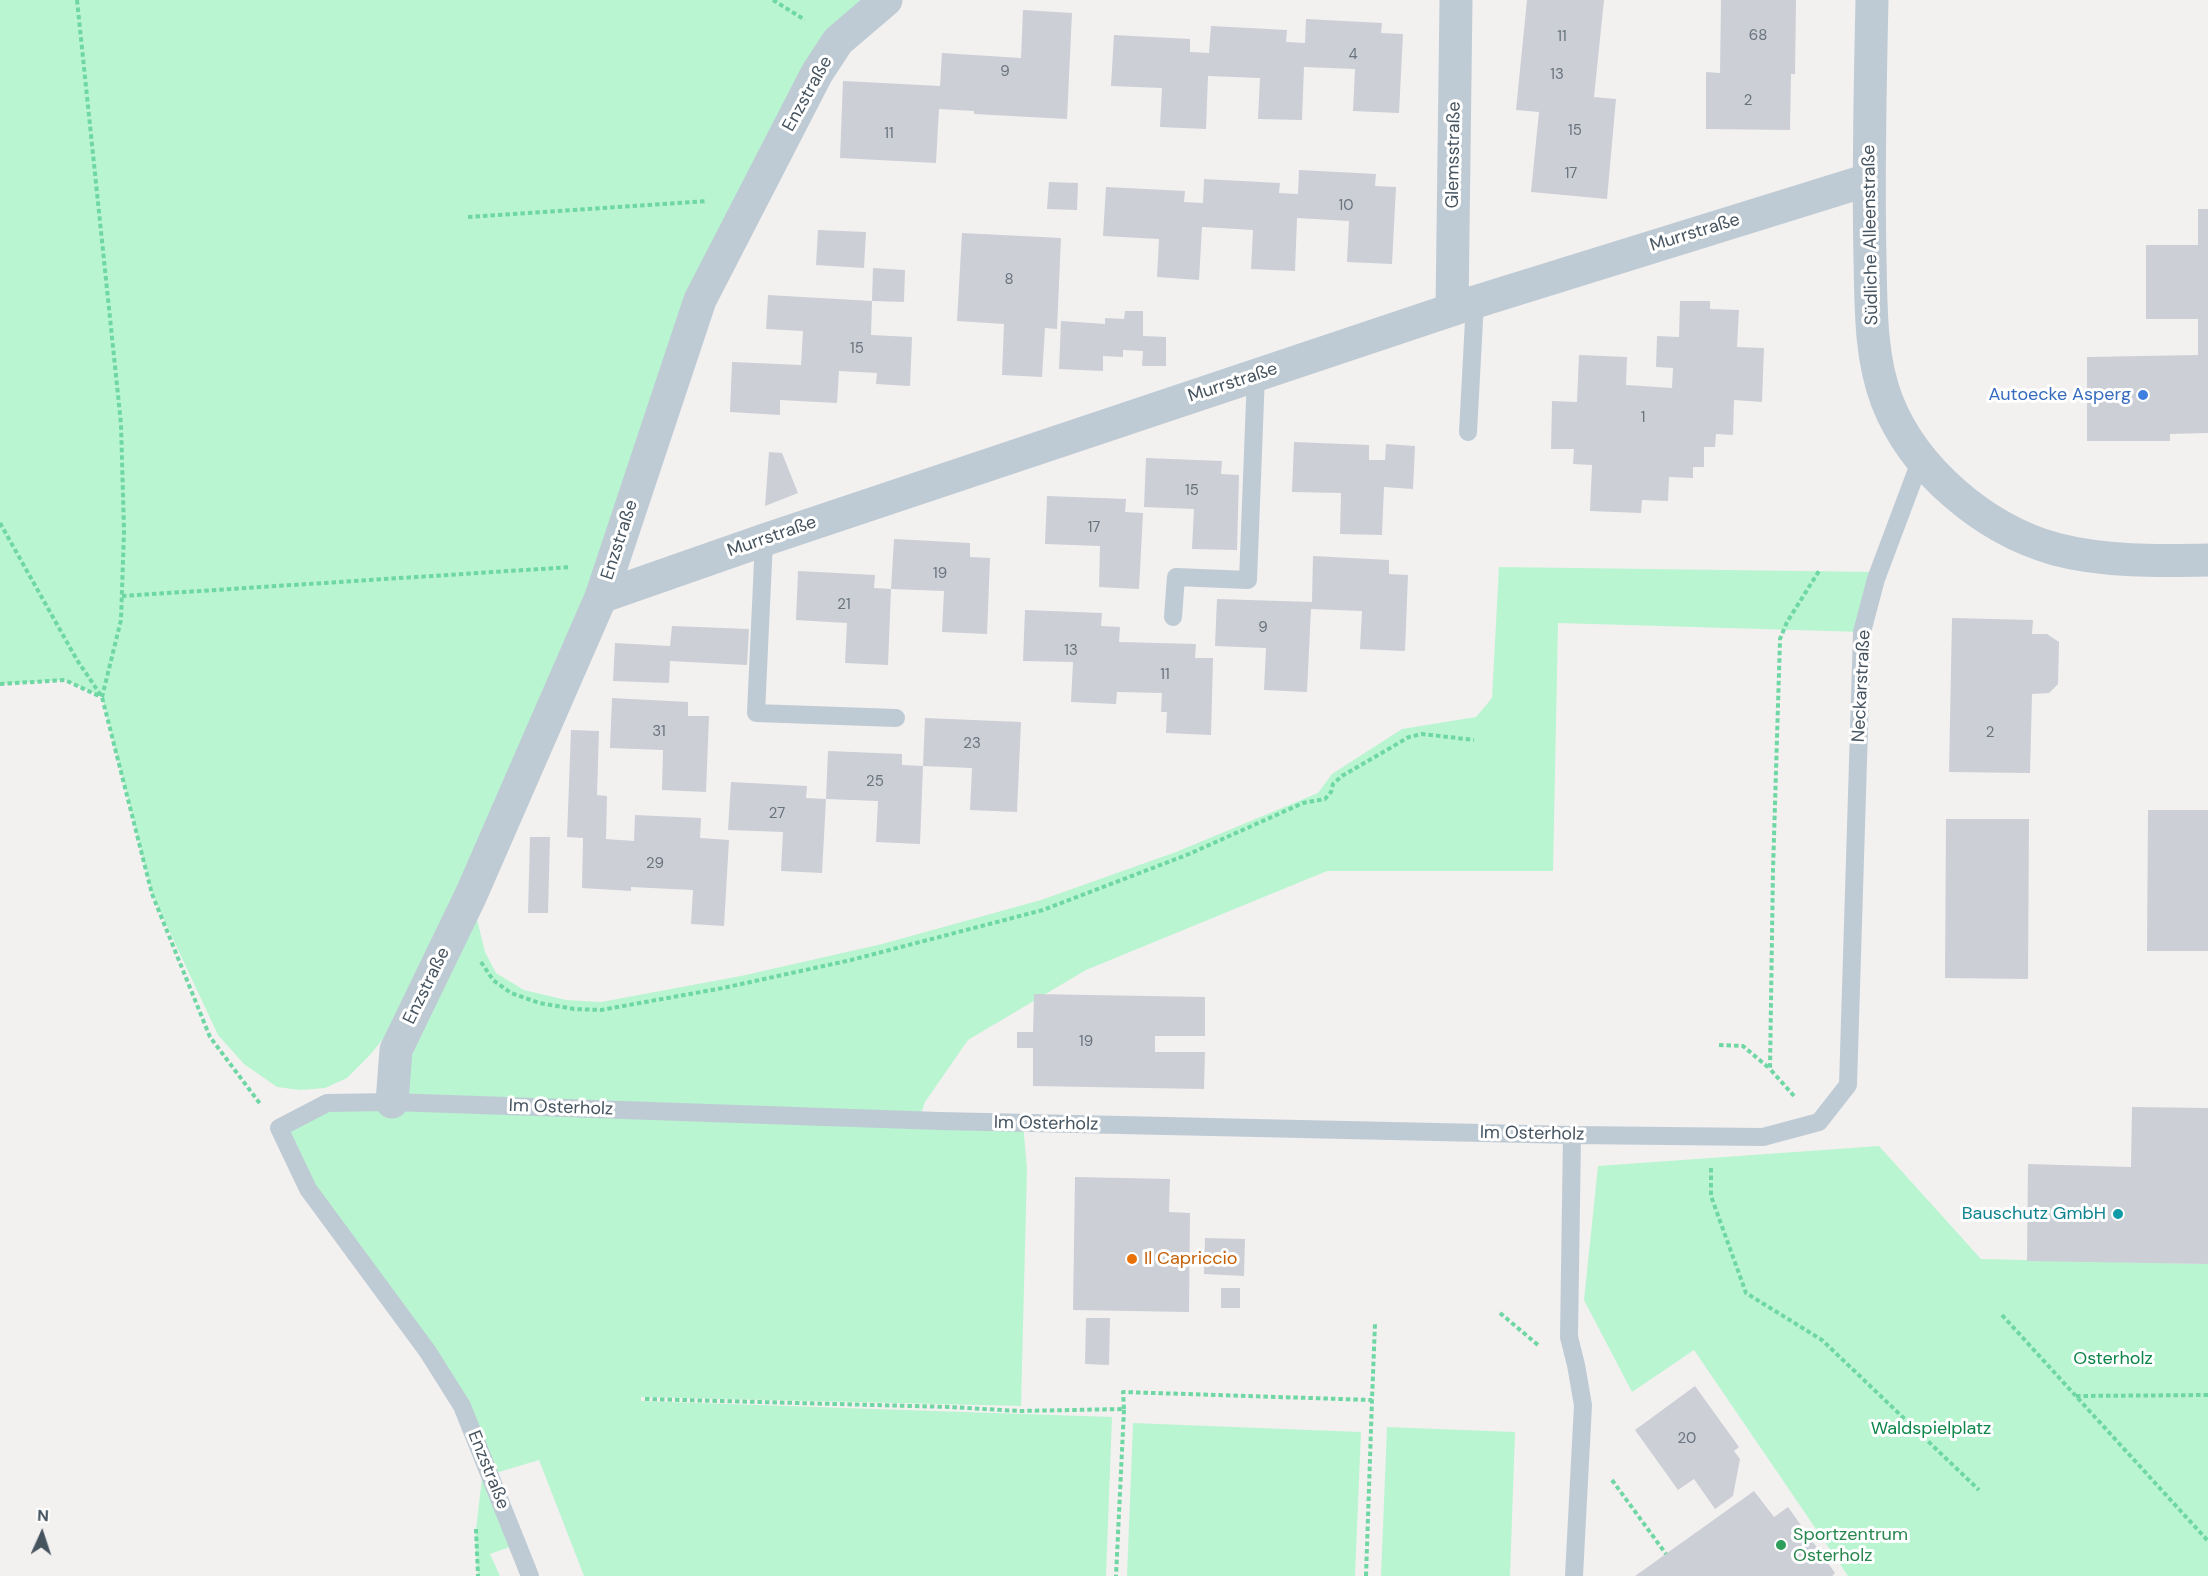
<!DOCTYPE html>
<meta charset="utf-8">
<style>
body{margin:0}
#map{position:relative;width:2208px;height:1576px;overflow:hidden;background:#f3f0f0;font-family:"DM Sans",sans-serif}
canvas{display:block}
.north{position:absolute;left:12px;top:1504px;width:60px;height:60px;-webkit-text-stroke:4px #fff;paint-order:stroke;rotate:3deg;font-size:16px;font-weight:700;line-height:24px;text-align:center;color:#465460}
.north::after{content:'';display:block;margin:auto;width:21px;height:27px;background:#465460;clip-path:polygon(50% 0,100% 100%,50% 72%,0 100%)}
</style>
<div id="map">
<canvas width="2208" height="1576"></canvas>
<div class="north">N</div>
</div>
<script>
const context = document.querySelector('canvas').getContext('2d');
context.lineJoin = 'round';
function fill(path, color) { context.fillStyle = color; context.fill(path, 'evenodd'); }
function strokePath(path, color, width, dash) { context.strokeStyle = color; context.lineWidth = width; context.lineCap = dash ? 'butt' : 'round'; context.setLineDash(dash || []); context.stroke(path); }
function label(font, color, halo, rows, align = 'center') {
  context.font = font + ' "DM Sans",sans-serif'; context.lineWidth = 6; context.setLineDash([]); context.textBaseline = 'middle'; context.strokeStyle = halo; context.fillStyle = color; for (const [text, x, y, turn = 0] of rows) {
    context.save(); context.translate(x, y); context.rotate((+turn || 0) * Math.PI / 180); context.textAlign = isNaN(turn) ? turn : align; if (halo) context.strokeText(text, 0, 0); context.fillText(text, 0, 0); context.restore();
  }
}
fill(new Path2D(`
 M0,0H886L838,41L700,300L601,597L392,1028L370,1055L347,1078L325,1088L300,1090L277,1087L244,1064L218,1035L152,894L102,697L65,680L0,684Z
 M1499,567L1879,572L1862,632L1558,623L1553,871H1327L1086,970L968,1040L925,1102L919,1120L1023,1123L1027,1169L1021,1406L641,1397V1401L1112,1417L1106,1576H584L539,1460L489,1475L518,1544L490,1554L500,1576H478L475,1538L484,1461L462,1406L308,1189L279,1128L327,1103L392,1102L471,895L485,952L496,973L524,990L566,1000L601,1002L741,976L882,944L1041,900L1176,852L1318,793L1332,774L1402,729L1476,717L1492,698Z
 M1879,1146L1981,1259L2208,1264V1576H1848L1694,1350L1632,1392L1584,1300L1598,1166Z
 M1133,1423L1361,1432L1355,1576H1127Z
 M1387,1427L1515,1432L1510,1576H1381Z`), '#baf5d1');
fill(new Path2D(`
 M1527,0H1604L1594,97L1616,99L1607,199L1531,192L1539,112L1516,110Z
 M1721,0H1796L1795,74H1791L1790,130L1706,129V72L1720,73Z
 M1023,10L1072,13L1067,119L974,114V111L939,109L936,163L840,158L843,81L940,86L942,53L1021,58Z
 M1306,19L1382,23L1381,33L1403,34L1399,113L1353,111L1355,69L1304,67L1302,120L1258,119L1260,78L1208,76L1206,129L1160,127L1162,88L1111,86L1114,35L1190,39V52L1209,53L1211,26L1287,30L1286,42L1305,43Z
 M1299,170L1376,174L1375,186L1396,187L1392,264L1347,262L1349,221L1297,218L1295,271L1251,269L1253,230L1202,227L1199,280L1157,277L1159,239L1103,236L1106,187L1185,191L1184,202L1203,203L1204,179L1280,183L1279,193L1298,194Z
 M1049,182L1078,183L1077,210L1047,209Z
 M2198,209H2208V433L2170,434V441H2087V357L2198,355V319H2146V245H2198Z
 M818,230L866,232L864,268L816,265Z
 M962,233L1061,238L1057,329L1045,328L1042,377L1002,375L1004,324L957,321Z
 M873,268L905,270L904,302L872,301Z
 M768,295L872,301L871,335L912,337L910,386L876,384L877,373L839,371L837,403L780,400V415L730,412L732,362L801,365L803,331L766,329Z
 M1680,301H1710V309L1739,310L1737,347L1764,348L1762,402L1734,400L1733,435L1716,434L1715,447H1704V467H1693V478L1669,477L1668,501L1642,500L1641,513L1590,511L1592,465L1573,464L1574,449H1551L1552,401L1577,402L1579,355L1627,357L1626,385L1672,388L1673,368L1656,367L1657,336L1679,337Z
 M1125,311H1143V336L1166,337V366H1142L1143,351L1123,350V357L1103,356V371L1059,369L1061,321L1105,324V318L1124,319Z
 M1294,442L1369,445V460H1385L1386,444L1415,446L1413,489L1384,487L1382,535L1340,534L1341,493L1292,492Z
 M769,452L782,453L798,493L765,506Z
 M1146,458L1222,461L1221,474L1239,475L1237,550L1192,549L1194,509L1144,507Z
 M1047,496L1126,499L1125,512L1143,513L1139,589L1099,587L1100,546L1045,544Z
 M894,539L970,543V557L990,558L987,634L942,632L944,591L891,589Z
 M1313,556L1389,560V574L1408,575L1405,651L1360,649L1362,611L1311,609L1307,692L1264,690L1266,648L1215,646L1217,599L1312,602Z
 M798,571L875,575L874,588L891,589L888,665L845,663L847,623L796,620Z
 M1025,610L1102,613L1101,626L1120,627L1119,642L1196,644L1195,658H1213L1211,735L1166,733L1167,712H1161L1162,693L1117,692L1116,704L1071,702L1073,662L1023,661Z
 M1952,618L2033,620L2032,634H2047L2059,642L2058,684L2049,693L2032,694L2030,773L1949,772Z
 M672,626L749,629L747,665L670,661L669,683L613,681L615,643L670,646Z
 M612,698L688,702V716H709L706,792L662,790L663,750L610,748Z
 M925,718L1021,722L1017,812L970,810L972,768L923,766Z
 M571,730L599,731L597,795L607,796L606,839L634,841L635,815L701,818L700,838L729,840L724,926L691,924L693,890L631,887V891L582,888L583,838L567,837Z
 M828,751L902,754V765L923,766L920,844L876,842L878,801L826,799L822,873L781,871L783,832L728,830L731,782L807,786L806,798L826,799Z
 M2148,810H2208V951H2147Z
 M1946,819H2029L2028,979L1945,978Z
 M530,837H550L548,913H528Z
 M1034,994L1205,997V1036H1155V1052H1205L1204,1089L1033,1086V1048H1017V1032H1033Z
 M2132,1107L2208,1108V1264L2027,1261L2028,1164L2131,1167Z
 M1075,1177L1170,1179L1169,1212L1190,1213L1189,1312L1073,1310Z
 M1205,1238L1245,1239L1244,1276L1204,1274Z
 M1221,1288H1240V1308H1221Z
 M1086,1318H1110L1109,1365L1085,1364Z
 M1695,1386L1739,1447L1734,1451L1740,1459L1733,1496L1715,1509L1694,1479L1678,1490L1635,1430Z
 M1754,1491L1774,1517L1788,1507L1835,1573L1832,1576H1635Z`), '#cccfd6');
strokePath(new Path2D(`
 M77,0L121,424L124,531L121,620L102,697
 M773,0L805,20
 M468,217L707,201
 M0,523L77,660L102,697L152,894L210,1037L261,1105
 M122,596L571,567
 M0,684L65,680L101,697
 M481,962L493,980L511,993L539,1003L574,1009L601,1010L723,988L851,960L1043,910L1189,854L1303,803L1325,799L1331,792L1333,784L1342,776L1409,737L1422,734L1474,740
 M1719,1045L1743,1046L1769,1068
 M1794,1096L1770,1069L1773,870L1780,639L1787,622L1819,571
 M1711,1168V1196L1746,1293L1822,1340L1979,1490
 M1500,1313L1538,1345
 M2002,1315L2208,1541
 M2076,1396L2208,1395
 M645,1399L950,1407L1019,1411L1124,1409L1116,1576
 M1124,1409L1123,1392L1372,1400L1375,1324
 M1612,1480L1666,1554
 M476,1529L478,1576
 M1366,1576L1372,1400`), '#6ed7a3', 4, [4.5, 3]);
strokePath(new Path2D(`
 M1468,432L1475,302
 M764,540L756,713L896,718
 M1173,617L1176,577L1248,580L1256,375
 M1572,1135L1569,1337L1576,1365L1583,1405L1574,1576
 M530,1576L462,1406L428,1352L308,1189L279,1128L327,1103L392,1102L940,1121L1572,1135L1763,1137L1819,1122L1848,1085L1862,632L1876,579L1921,459`), '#bfcbd4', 18);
strokePath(new Path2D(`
 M1872,0C1870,86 1868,172 1870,258C1871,305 1870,357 1887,401C1914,470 1984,529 2055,549C2104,562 2158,561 2208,560
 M1452,310L1456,0
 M601,597L764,540L1475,302L1868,180
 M392,1102L396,1050L471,895L601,597L700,300L817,73L838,41L886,0`), '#bfcbd4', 33);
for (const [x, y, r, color] of [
 [2143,395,6,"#3f7fe0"],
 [2118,1214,6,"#0f9aa8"],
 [1132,1259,6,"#e8710a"],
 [1781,1545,6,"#2e9e5b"]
]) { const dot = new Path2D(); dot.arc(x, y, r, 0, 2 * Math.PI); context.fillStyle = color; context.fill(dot); strokePath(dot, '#fff', 2); }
label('15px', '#68737e', null, [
 ["68",1758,36],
 ["11",1562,37],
 ["4",1353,55],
 ["9",1005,72],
 ["13",1557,75],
 ["2",1748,101],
 ["15",1575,131],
 ["11",889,134],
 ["17",1571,174],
 ["10",1346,206],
 ["8",1009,280],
 ["15",857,349],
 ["1",1643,418],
 ["15",1192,491],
 ["17",1094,528],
 ["19",940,574],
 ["21",844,605],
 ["9",1263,628],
 ["13",1071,651],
 ["11",1165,675],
 ["31",659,732],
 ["2",1990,733],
 ["23",972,744],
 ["25",875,782],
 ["27",777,814],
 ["29",655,864],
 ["19",1086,1042],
 ["20",1687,1439]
]);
label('18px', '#465460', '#fff', [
 ["Enzstraße",808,94,-61],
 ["Glemsstraße",1454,155,-89],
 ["Murrstraße",1695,233,-17],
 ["Südliche Alleenstraße",1871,235,-91],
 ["Murrstraße",1233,383,-18],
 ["Murrstraße",772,537,-19],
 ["Enzstraße",620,540,-72],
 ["Neckarstraße",1862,686,-87],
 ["Enzstraße",427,986,-64],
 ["Im Osterholz",561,1108,2],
 ["Im Osterholz",1046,1124,1],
 ["Im Osterholz",1532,1134,1],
 ["Enzstraße",488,1470,68]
]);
label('18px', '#366cbe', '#fff', [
 ["Autoecke Asperg",2131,395]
], 'right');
label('18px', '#0d838f', '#fff', [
 ["Bauschutz GmbH",2106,1214]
], 'right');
label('18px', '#c56008', '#fff', [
 ["Il Capriccio",1144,1259]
], 'left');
label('18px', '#0c8649', '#fff', [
 ["Osterholz",2113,1359],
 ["Waldspielplatz",1931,1429]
]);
label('18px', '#27864d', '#fff', [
 ["Sportzentrum",1793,1535],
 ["Osterholz",1793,1556]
], 'left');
</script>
